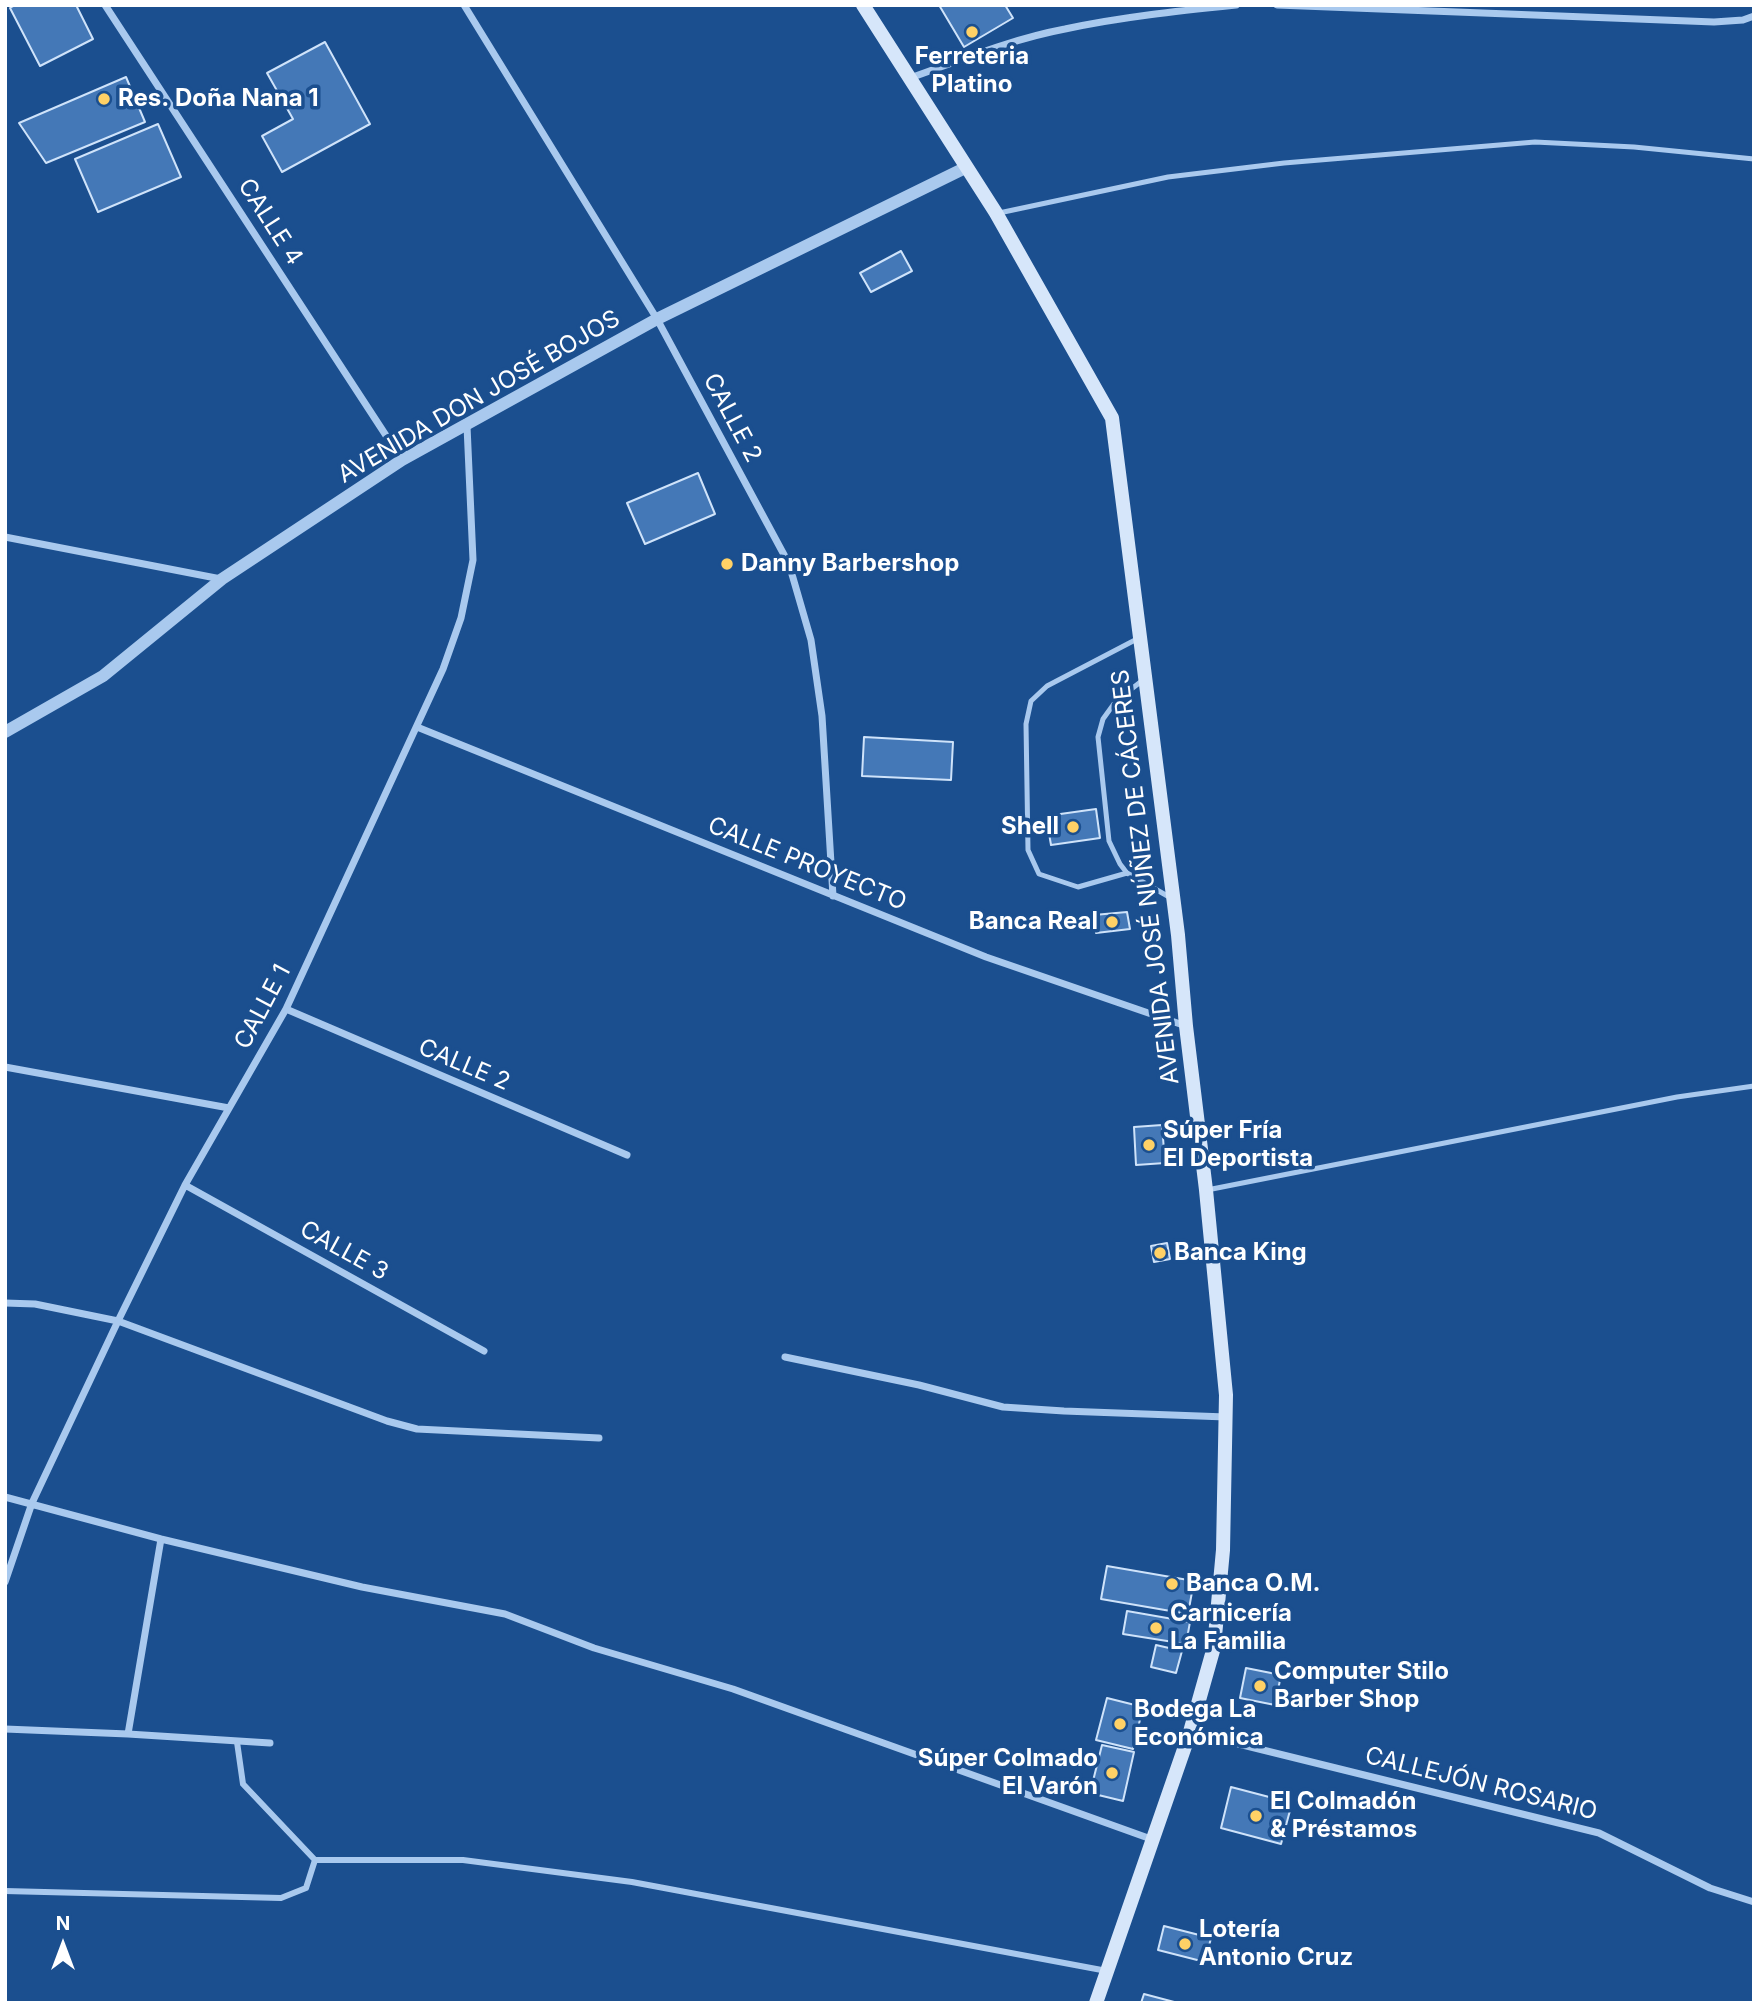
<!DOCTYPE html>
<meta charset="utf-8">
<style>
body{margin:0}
#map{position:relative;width:1759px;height:2008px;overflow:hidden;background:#1b4f8f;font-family:Inter,sans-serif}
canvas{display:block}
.frame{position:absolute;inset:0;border:7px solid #fff;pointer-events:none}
.north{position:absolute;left:28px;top:1910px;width:70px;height:70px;-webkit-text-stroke:5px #1b4f8f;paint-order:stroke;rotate:0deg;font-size:19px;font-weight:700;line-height:28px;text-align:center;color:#fff}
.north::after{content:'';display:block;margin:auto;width:24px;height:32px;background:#fff;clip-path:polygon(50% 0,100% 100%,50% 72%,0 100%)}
</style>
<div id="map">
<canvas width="1759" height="2008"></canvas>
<div class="frame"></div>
<div class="north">N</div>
</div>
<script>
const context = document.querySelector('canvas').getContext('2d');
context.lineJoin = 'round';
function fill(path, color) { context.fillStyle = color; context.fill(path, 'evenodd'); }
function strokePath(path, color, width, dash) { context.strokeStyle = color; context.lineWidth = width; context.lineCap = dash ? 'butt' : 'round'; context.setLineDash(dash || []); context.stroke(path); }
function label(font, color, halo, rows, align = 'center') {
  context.font = font + ' Inter,sans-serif'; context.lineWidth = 7; context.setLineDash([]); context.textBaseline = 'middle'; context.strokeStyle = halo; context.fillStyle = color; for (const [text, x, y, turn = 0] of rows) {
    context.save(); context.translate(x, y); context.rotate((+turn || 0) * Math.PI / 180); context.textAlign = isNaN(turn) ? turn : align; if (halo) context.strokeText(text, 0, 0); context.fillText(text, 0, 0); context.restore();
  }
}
const building = new Path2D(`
 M15,5H76L93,39L40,66L10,8Z
 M939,5H1005L1013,18L964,47Z
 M325,42L370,124L282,172L262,136L293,119L267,73Z
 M126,77L145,122L46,163L19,123Z
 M158,124L181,177L98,212L75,159Z
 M901,251L912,271L871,292L860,273Z
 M698,473L715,514L645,544L627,503Z
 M864,737L953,742L951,780L862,776Z
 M1096,809L1100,838L1051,845L1046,816Z
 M1127,912L1130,929L1096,933L1094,915Z
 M1162,1125L1165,1163L1136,1165L1134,1127Z
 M1167,1243L1170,1259L1154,1262L1151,1246Z
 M1107,1566L1194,1581L1188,1614L1101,1599Z
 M1127,1611L1190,1622L1186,1644L1123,1634Z
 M1156,1645L1182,1651L1176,1673L1151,1667Z
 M1246,1668L1281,1675L1275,1705L1240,1698Z
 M1107,1698L1143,1707L1133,1749L1096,1740Z
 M1102,1745L1134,1752L1123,1801L1090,1793Z
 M1231,1787L1292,1803L1281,1844L1221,1828Z
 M1164,1926L1211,1938L1205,1962L1158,1950Z
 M1144,1994L1178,2003H1141Z`);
fill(building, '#4478b7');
strokePath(building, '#cfe3fa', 2);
strokePath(new Path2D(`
 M999,213L1168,177L1284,163L1535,142L1634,147L1754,159
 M1143,680L1116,701L1103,719L1098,737L1109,841L1120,864L1127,873L1171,898
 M1127,873L1078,887L1039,874L1028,850L1026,724L1031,701L1047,686L1137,639
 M1207,1190L1677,1097L1754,1086`), '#a9c9ee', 5);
strokePath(new Path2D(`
 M237,1742L243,1784L315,1860H463L632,1882L1107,1971
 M5,1891L281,1898L306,1888L315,1860`), '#a9c9ee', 6);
strokePath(new Path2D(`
 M105,5L402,460
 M464,5L657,319L789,564L811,640L822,716L833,896
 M1277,5L1714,22L1743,20L1754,16
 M910,78C961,60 1012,39 1065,29C1121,17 1178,11 1236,5
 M5,537L221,579
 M417,727L986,957L1186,1026
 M286,1009L627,1155
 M5,1067L229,1108
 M185,1185L484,1351
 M5,1303L35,1304L118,1321L387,1421L417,1429L599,1438
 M785,1357L919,1385L1003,1407L1064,1411L1226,1417
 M5,1497L161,1539L362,1587L505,1614L594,1648L733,1689L1151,1839
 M5,1582L32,1503L118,1321L185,1185L286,1009L443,669L461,618L473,560L467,426
 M5,1729L128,1734L270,1743
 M1190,1732L1599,1833L1710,1888L1754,1902
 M128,1734L161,1539`), '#a9c9ee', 7);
strokePath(new Path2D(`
 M5,732L103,676L222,579L402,460L657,319L967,167`), '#a9c9ee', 12);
strokePath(new Path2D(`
 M863,5L996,213L1112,418L1178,935L1186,1026L1206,1190L1226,1395L1223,1550L1214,1647L1190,1732L1096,2003`), '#d6e6fa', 14);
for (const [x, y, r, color] of [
 [972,32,7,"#ffd166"],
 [104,99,7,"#ffd166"],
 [727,564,7,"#ffd166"],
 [1073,827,7,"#ffd166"],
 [1112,922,7,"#ffd166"],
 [1149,1145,7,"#ffd166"],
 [1160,1253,7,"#ffd166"],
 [1172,1584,7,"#ffd166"],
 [1156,1628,7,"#ffd166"],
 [1260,1686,7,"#ffd166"],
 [1120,1724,7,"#ffd166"],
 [1112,1773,7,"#ffd166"],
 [1256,1816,7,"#ffd166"],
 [1185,1944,7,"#ffd166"]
]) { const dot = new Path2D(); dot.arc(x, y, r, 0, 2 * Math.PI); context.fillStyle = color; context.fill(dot); strokePath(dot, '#1b4f8f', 2.5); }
label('bold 24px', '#fff', '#1b4f8f', [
 ["Ferreteria",972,57,"center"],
 ["Platino",972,85,"center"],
 ["Res. Doña Nana 1",118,99],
 ["Danny Barbershop",741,564],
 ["Shell",1059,827,"right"],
 ["Banca Real",1098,922,"right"],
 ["Súper Fría",1163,1131],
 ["El Deportista",1163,1159],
 ["Banca King",1174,1253],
 ["Banca O.M.",1186,1584],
 ["Carnicería",1170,1614],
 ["La Familia",1170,1642],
 ["Computer Stilo",1274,1672],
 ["Barber Shop",1274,1700],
 ["Bodega La",1134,1710],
 ["Económica",1134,1738],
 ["Súper Colmado",1098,1759,"right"],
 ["El Varón",1098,1787,"right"],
 ["El Colmadón",1270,1802],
 ["& Préstamos",1270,1830],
 ["Lotería",1199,1930],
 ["Antonio Cruz",1199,1958]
], 'left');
label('24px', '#fff', '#1b4f8f', [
 ["CALLE 4",270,222,57],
 ["AVENIDA DON JOSÉ BOJOS",479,397,-30],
 ["CALLE 2",732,418,62],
 ["CALLE PROYECTO",807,864,22],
 ["AVENIDA JOSÉ NÚÑEZ DE CÁCERES",1146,877,-97],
 ["CALLE 1",263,1007,-62],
 ["CALLE 2",464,1065,23],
 ["CALLE 3",344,1251,29],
 ["CALLEJÓN ROSARIO",1481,1784,14]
]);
</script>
